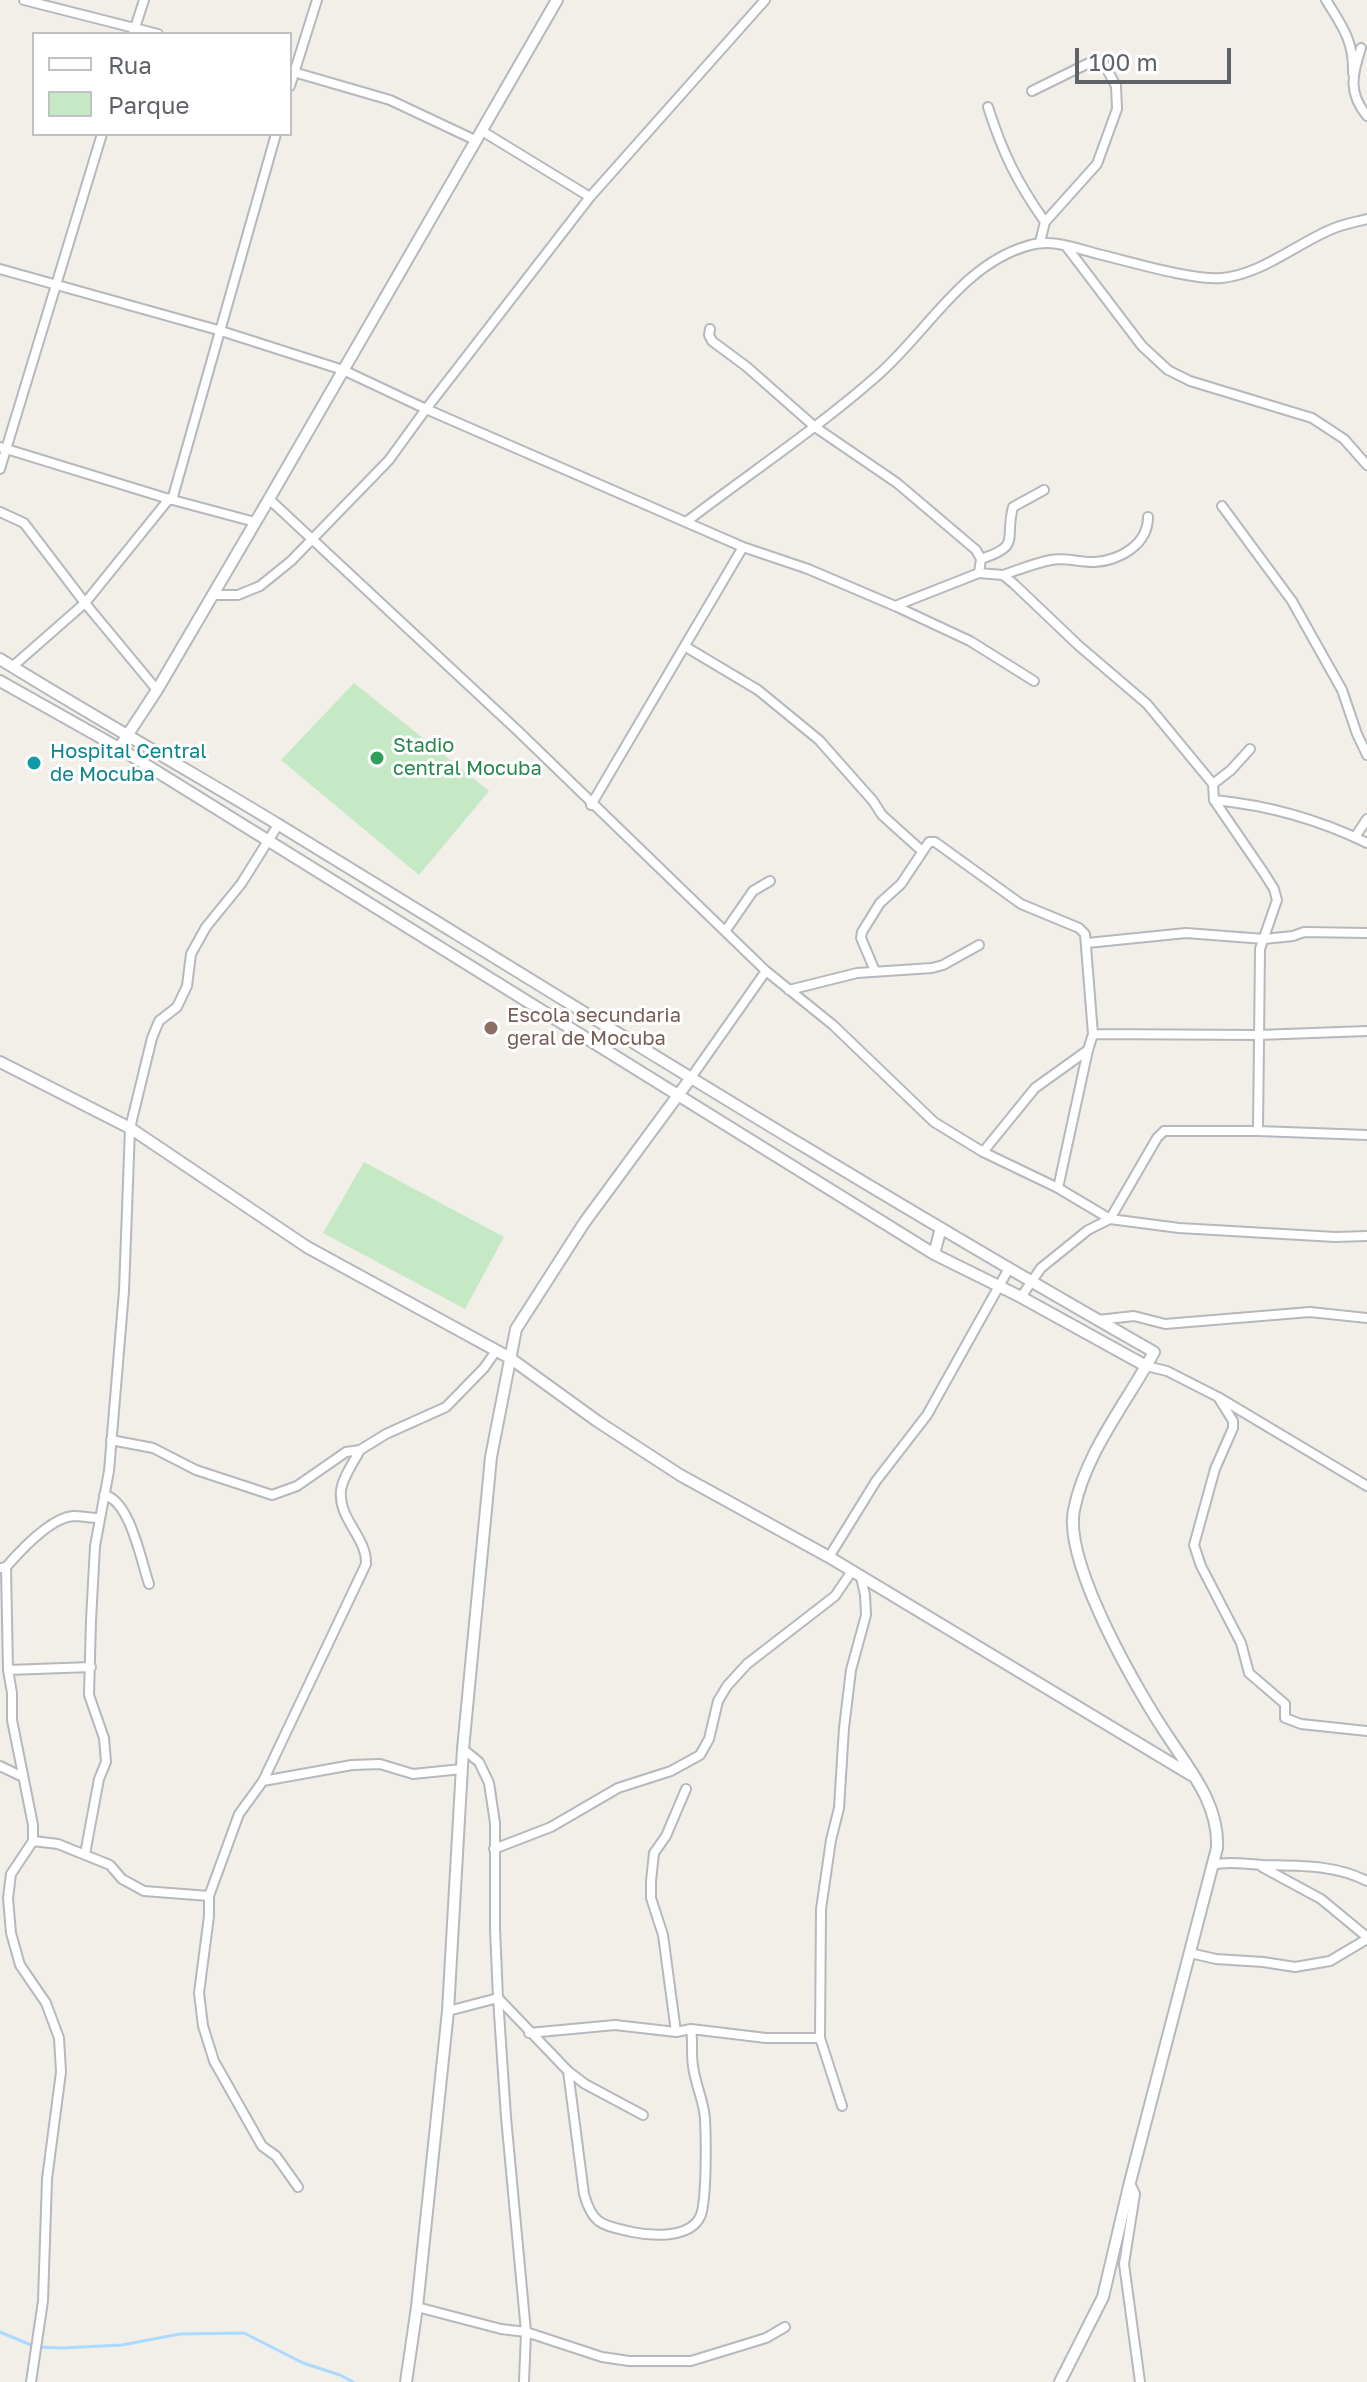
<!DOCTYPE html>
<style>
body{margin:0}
#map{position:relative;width:1367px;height:2382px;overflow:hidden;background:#f1efe8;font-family:"Golos Text",sans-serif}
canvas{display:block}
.legend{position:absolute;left:32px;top:32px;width:260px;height:104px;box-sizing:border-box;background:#fff;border:2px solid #bfc1c3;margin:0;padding:10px 14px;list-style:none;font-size:24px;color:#5f6368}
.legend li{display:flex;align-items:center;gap:16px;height:40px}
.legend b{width:40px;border:2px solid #bfc1c3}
.scale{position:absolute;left:1075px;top:48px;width:156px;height:36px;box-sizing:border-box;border:4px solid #5f6368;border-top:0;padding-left:10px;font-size:24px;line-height:28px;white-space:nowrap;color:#5f6368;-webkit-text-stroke:6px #fff;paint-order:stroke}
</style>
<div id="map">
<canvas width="1367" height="2382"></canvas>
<ul class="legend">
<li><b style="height:10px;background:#fff"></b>Rua</li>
<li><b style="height:22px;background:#c5e8c5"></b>Parque</li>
</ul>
<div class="scale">100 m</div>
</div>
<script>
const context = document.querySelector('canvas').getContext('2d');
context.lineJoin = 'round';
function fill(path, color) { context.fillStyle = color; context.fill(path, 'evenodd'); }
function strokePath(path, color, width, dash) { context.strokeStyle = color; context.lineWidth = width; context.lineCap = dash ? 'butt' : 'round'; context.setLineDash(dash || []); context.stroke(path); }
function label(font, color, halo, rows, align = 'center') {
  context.font = font + ' "Golos Text",sans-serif'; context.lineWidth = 6; context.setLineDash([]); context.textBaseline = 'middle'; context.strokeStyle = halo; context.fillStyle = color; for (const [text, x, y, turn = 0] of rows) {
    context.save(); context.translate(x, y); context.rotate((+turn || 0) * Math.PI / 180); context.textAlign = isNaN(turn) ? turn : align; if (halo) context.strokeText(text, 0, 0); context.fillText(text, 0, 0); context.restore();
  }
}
fill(new Path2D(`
 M354,683L489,791L419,875L281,760Z
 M364,1162L504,1237L465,1309L323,1233Z`), '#c5e8c5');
strokePath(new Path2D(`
 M0,2332L36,2347L62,2348L122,2345L180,2334L244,2333L303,2363L340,2375L353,2382`), '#aadaff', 3);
const minor = new Path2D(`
 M24,0L158,34
 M1326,0C1342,26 1354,41 1353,73
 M133,34L144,0
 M1361,48C1352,75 1348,93 1367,116
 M290,71L390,100L475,140
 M290,86L317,0
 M1032,91L1095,60L1103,62L1116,86L1117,109L1097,164L1045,222
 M988,107C1003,154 1017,182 1045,222L1040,242
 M482,131L590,197
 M1066,246L1142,346L1168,370L1190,381L1312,418L1344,439L1367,465
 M0,269L218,330L343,370L426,409L743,547L808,569L895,606L970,641L1034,681
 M710,329L709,335L712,341L747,367L815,427L897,483L976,550L981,559L979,573L895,606
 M0,447L169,499L255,522
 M0,469L102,134
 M269,499L518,731L766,971L833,1025L934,1122L983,1152L1035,1088L1088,1050L1093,1034L1258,1035L1367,1031
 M172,500L276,134
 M1222,506L1292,601L1342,690L1357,734L1367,755
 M0,512L24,523L85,603L157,690
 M686,522C750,473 818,428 878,375C927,332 962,265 1027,246C1051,238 1075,248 1098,254C1128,261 1194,281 1222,278C1262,274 1296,244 1332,229C1343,224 1356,222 1367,219
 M981,559C1022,545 1004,541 1013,507L1044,490
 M979,573L1003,575L1014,584L1078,645L1147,704L1213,784
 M1003,575C1018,570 1035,563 1051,560C1066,557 1081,563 1095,562C1121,560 1148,544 1148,517
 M212,595H238L260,586L291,561L389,460L426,409L590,197L765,0
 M686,647L758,690L819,740L873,801L882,815L922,851
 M12,667L85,603L169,499
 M1250,749L1231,770L1213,784L1214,800C1266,805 1320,820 1367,843
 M591,805L743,547
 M1355,837L1367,819
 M726,930L753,891L770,881
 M1087,943L1186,933L1264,939L1293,936L1304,932L1367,933
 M875,971L861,938L862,932L880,903L901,884L929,842H935L1021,904L1079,928L1085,934L1093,1034
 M789,990L857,973L932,968L943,965L979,945
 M690,1079L766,971
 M1258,1131L1367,1135
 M983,1152L1058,1188L1110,1219L1157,1138L1164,1131H1258L1260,949L1277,900L1274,889L1264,873L1214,800
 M1058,1188L1088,1050
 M1021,1297L1041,1268L1088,1230L1110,1219L1179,1228L1335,1237L1367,1236
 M1098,1320L1134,1316L1165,1324L1310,1312L1367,1318
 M1146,1366L1167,1371L1218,1397L1367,1486
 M1218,1397L1233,1421V1428L1215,1469L1194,1545L1201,1566L1241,1643L1249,1673L1285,1704V1718L1301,1724L1367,1731
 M111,1440L153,1448L196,1470L272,1495L297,1486L346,1452L360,1450L386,1434L446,1407L484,1368L496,1351
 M104,1495C130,1500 141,1561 149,1584
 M829,1557L876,1481L927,1415L1008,1270
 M6,1567L8,1670
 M0,1568L6,1567C20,1551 50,1518 73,1516C81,1516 91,1518 99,1518
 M463,1749L479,1762L489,1783L495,1823V1929L498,1998L506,2117L526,2332L524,2382
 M0,1766L23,1777
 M263,1781L366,1564C367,1537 338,1519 341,1491C342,1478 354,1462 360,1450
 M33,1841L58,1844L110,1865L122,1879L144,1891L209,1896V1916L199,1993L203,2026L214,2061L262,2146L276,2156L298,2187
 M494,1849L551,1827L618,1788L671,1771L700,1755L709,1739L718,1701L727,1686L747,1664L835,1596L852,1571
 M85,1854L99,1779L106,1762L104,1738L89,1695L91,1620L95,1546L109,1471L124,1291L130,1128L152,1038L159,1021L177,1007L187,986L191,954L206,927L241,884L278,825
 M1212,1865C1229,1861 1244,1864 1262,1865C1298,1866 1333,1864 1367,1881
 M1262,1867L1321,1899L1367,1937
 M209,1896L239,1814L263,1781L352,1765L380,1764L413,1774L462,1769
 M1190,1953L1216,1959L1263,1962L1295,1967L1330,1961L1367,1939
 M448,2011L498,1998L568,2071L585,2084L643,2115
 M691,2029L766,2038H820
 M676,2032L663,1935L651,1898V1881L654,1853L666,1836L686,1789
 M529,2033L615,2025L676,2032L691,2029C693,2041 691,2053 693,2066C695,2084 704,2101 705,2119C706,2137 707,2204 700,2217C689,2239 651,2236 632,2232C603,2225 593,2226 584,2194L568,2071
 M842,2106L820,2038L821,1909L831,1840L839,1808L844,1728L851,1670L866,1615L865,1595L861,1577
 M1130,2183L1135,2194L1124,2264L1140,2382
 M417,2307L501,2329L526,2332L602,2357L629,2361H691L766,2338L785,2327
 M31,2382L43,2301L47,2179L61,2072L59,2038L46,2003L20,1965L11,1933L8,1898L11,1874L33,1841V1825L12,1720V1693L8,1670L91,1667`);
const tertiary = new Path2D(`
 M0,659C92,716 187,769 279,825C570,1003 858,1184 1154,1352C1127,1402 1085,1453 1074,1510C1063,1563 1139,1694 1169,1738C1192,1773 1219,1805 1217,1848L1130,2182L1103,2297L1060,2382
 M0,681L119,748L934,1254L1021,1297L1146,1366
 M119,748L157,690L269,499L557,0
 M0,1062L130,1128L307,1247L510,1358L597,1421L680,1475L829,1557L1191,1775
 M934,1254L941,1228
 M406,2382L417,2307L448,2011L463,1749L491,1457L516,1329L584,1223L690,1079`);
strokePath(minor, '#b5b8bc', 12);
strokePath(tertiary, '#b5b8bc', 14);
strokePath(minor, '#fff', 8);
strokePath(tertiary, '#fff', 10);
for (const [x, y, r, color] of [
 [377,758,8,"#2e9e5b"],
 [34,763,8,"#0f9aa8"],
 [491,1028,8,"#8d6e63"]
]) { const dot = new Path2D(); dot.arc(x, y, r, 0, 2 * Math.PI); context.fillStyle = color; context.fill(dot); strokePath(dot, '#fff', 3); }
label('20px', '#27864d', '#fff', [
 ["Stadio",393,746],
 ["central Mocuba",393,769]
], 'left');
label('20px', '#0d838f', '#fff', [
 ["Hospital Central",50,752],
 ["de Mocuba",50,775]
], 'left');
label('20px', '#785e54', '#fff', [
 ["Escola secundaria",507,1016],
 ["geral de Mocuba",507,1039]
], 'left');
</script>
